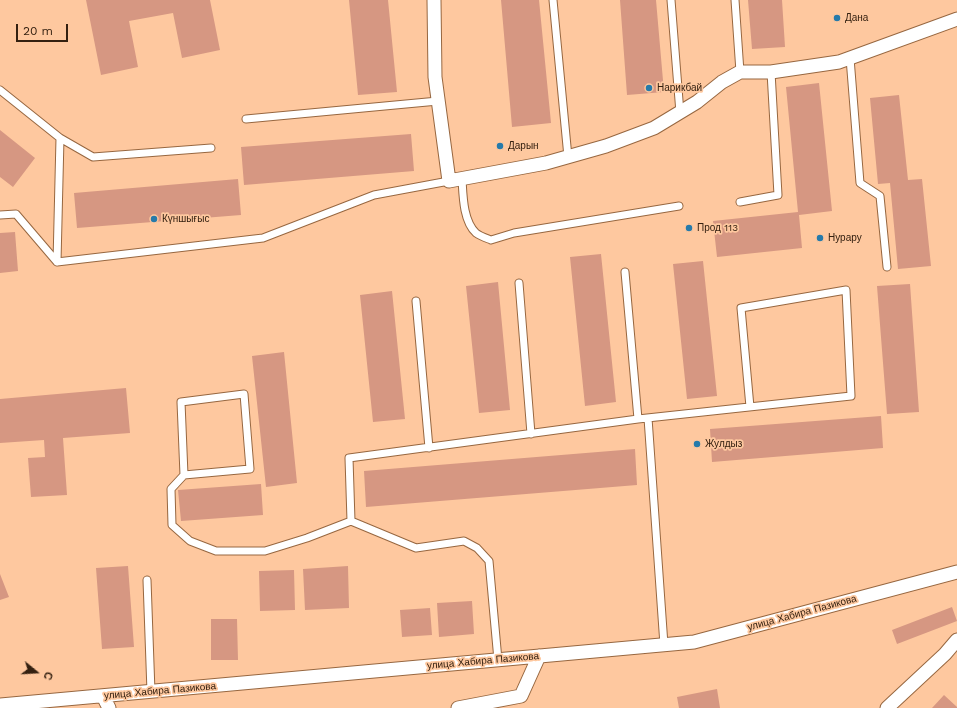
<!DOCTYPE html>
<meta charset="utf-8">
<style>
body{margin:0}
#map{position:relative;width:957px;height:708px;overflow:hidden;background:#fec89f;font-family:"Work Sans",sans-serif}
canvas{display:block}
.north{position:absolute;left:16px;top:652px;width:40px;height:40px;-webkit-text-stroke:3px #fec89f;paint-order:stroke;rotate:108deg;font-size:11px;font-weight:700;line-height:16px;text-align:center;color:#342010}
.north::after{content:'';display:block;margin:auto;width:14px;height:18px;background:#342010;clip-path:polygon(50% 0,100% 100%,50% 72%,0 100%)}
.scale{position:absolute;left:16px;top:24px;width:52px;height:18px;box-sizing:border-box;border:2px solid #342010;border-top:0;padding-left:5px;font-size:12px;line-height:14px;white-space:nowrap;color:#342010;-webkit-text-stroke:3px #fec89f;paint-order:stroke}
</style>
<div id="map">
<canvas width="957" height="708"></canvas>
<div class="north">С</div>
<div class="scale">20 m</div>
</div>
<script>
const context = document.querySelector('canvas').getContext('2d');
context.lineJoin = 'round';
function fill(path, color) { context.fillStyle = color; context.fill(path, 'evenodd'); }
function strokePath(path, color, width, dash) { context.strokeStyle = color; context.lineWidth = width; context.lineCap = dash ? 'butt' : 'round'; context.setLineDash(dash || []); context.stroke(path); }
function label(font, color, halo, rows, align = 'center') {
  context.font = font + ' "Work Sans",sans-serif'; context.lineWidth = 3.5; context.setLineDash([]); context.textBaseline = 'middle'; context.strokeStyle = halo; context.fillStyle = color; for (const [text, x, y, turn = 0] of rows) {
    context.save(); context.translate(x, y); context.rotate((+turn || 0) * Math.PI / 180); context.textAlign = isNaN(turn) ? turn : align; if (halo) context.strokeText(text, 0, 0); context.fillText(text, 0, 0); context.restore();
  }
}
fill(new Path2D(`
 M86,0H210L220,50L182,58L173,13L129,21L138,67L101,75Z
 M349,0H388L397,92L358,95Z
 M501,0H539L551,123L512,127Z
 M620,0H656L664,92L627,95Z
 M748,0H782L785,47L752,49Z
 M819,83L832,211L799,215L802,248L717,257L713,221L798,212L786,87Z
 M899,95L908,180L922,179L931,266L898,269L890,183L878,184L870,98Z
 M0,130L35,158L13,187L0,177Z
 M411,134L414,171L244,185L241,147Z
 M238,179L241,215L77,228L74,193Z
 M15,232L18,271L0,273V233Z
 M601,254L616,402L585,406L570,257Z
 M703,261L717,396L687,399L673,264Z
 M498,282L510,410L479,413L466,286Z
 M910,284L919,412L887,414L877,286Z
 M392,291L405,419L373,422L360,295Z
 M284,352L297,483L266,487L252,356Z
 M126,388L130,433L63,438L67,495L31,497L28,458L45,457L44,440L0,443V399Z
 M881,416L883,448L712,462L710,429Z
 M635,449L637,485L366,507L364,471Z
 M261,484L263,515L181,521L178,490Z
 M128,566L134,647L102,649L96,568Z
 M348,566L349,608L305,610L303,569Z
 M294,570L295,610L260,611L259,571Z
 M0,574L9,597L0,600Z
 M472,601L474,634L439,637L437,603Z
 M952,607L957,621L897,644L892,630Z
 M430,608L432,635L402,637L400,610Z
 M211,619H237L238,660H211Z
 M717,689L720,708H679L677,697Z
 M944,695L957,707V708H932Z`), '#d69782');
const lane = new Path2D(`
 M553,0L568,157
 M671,0L680,113
 M735,0L740,72
 M850,58L860,183L880,196L887,267
 M0,90L60,138L93,157L211,148
 M246,119L438,101
 M60,138L57,262L263,238L374,195L449,181
 M462,179C463,195 463,221 476,233C480,236 486,238 491,240L514,233L679,206
 M740,202L778,195L771,72
 M0,215L16,214L57,262
 M625,272L638,419
 M519,283L531,434
 M416,301L429,448
 M648,418L664,645
 M184,475L181,402L244,394L250,469L184,475L171,489L172,525L190,541L216,551H265L307,538L351,521L416,548L464,541L477,548L489,561L498,660
 M351,521L349,458L638,419L851,396L846,290L741,308L750,407
 M147,580L151,692`);
const street = new Path2D(`
 M434,0L435,77L449,181L546,163L606,146L654,128L697,102L722,82L740,72H771L839,62L957,19
 M103,696L109,708
 M0,705L694,642L957,572
 M458,708L521,696L539,656
 M887,708L945,654L957,640`);
strokePath(lane, '#976740', 9);
strokePath(street, '#976740', 15);
strokePath(lane, '#fff', 7);
strokePath(street, '#fff', 13);
for (const [x, y, r, color] of [
 [837,18,4,"#267aaa"],
 [649,88,4,"#267aaa"],
 [500,146,4,"#267aaa"],
 [154,219,4,"#267aaa"],
 [689,228,4,"#267aaa"],
 [820,238,4,"#267aaa"],
 [697,444,4,"#267aaa"]
]) { const dot = new Path2D(); dot.arc(x, y, r, 0, 2 * Math.PI); context.fillStyle = color; context.fill(dot); strokePath(dot, '#fec89f', 1.5); }
label('10px', '#342010', '#fec89f', [
 ["Дана",845,18],
 ["Нарикбай",657,88],
 ["Дарын",508,146],
 ["Күншығыс",162,219],
 ["Прод 113",697,228],
 ["Нурару",828,238],
 ["Жулдыз",705,444]
], 'left');
label('10px', '#342010', '#fec89f', [
 ["улица Хабира Пазикова",802,613,-15],
 ["улица Хабира Пазикова",483,661,-5],
 ["улица Хабира Пазикова",160,691,-5]
]);
</script>
